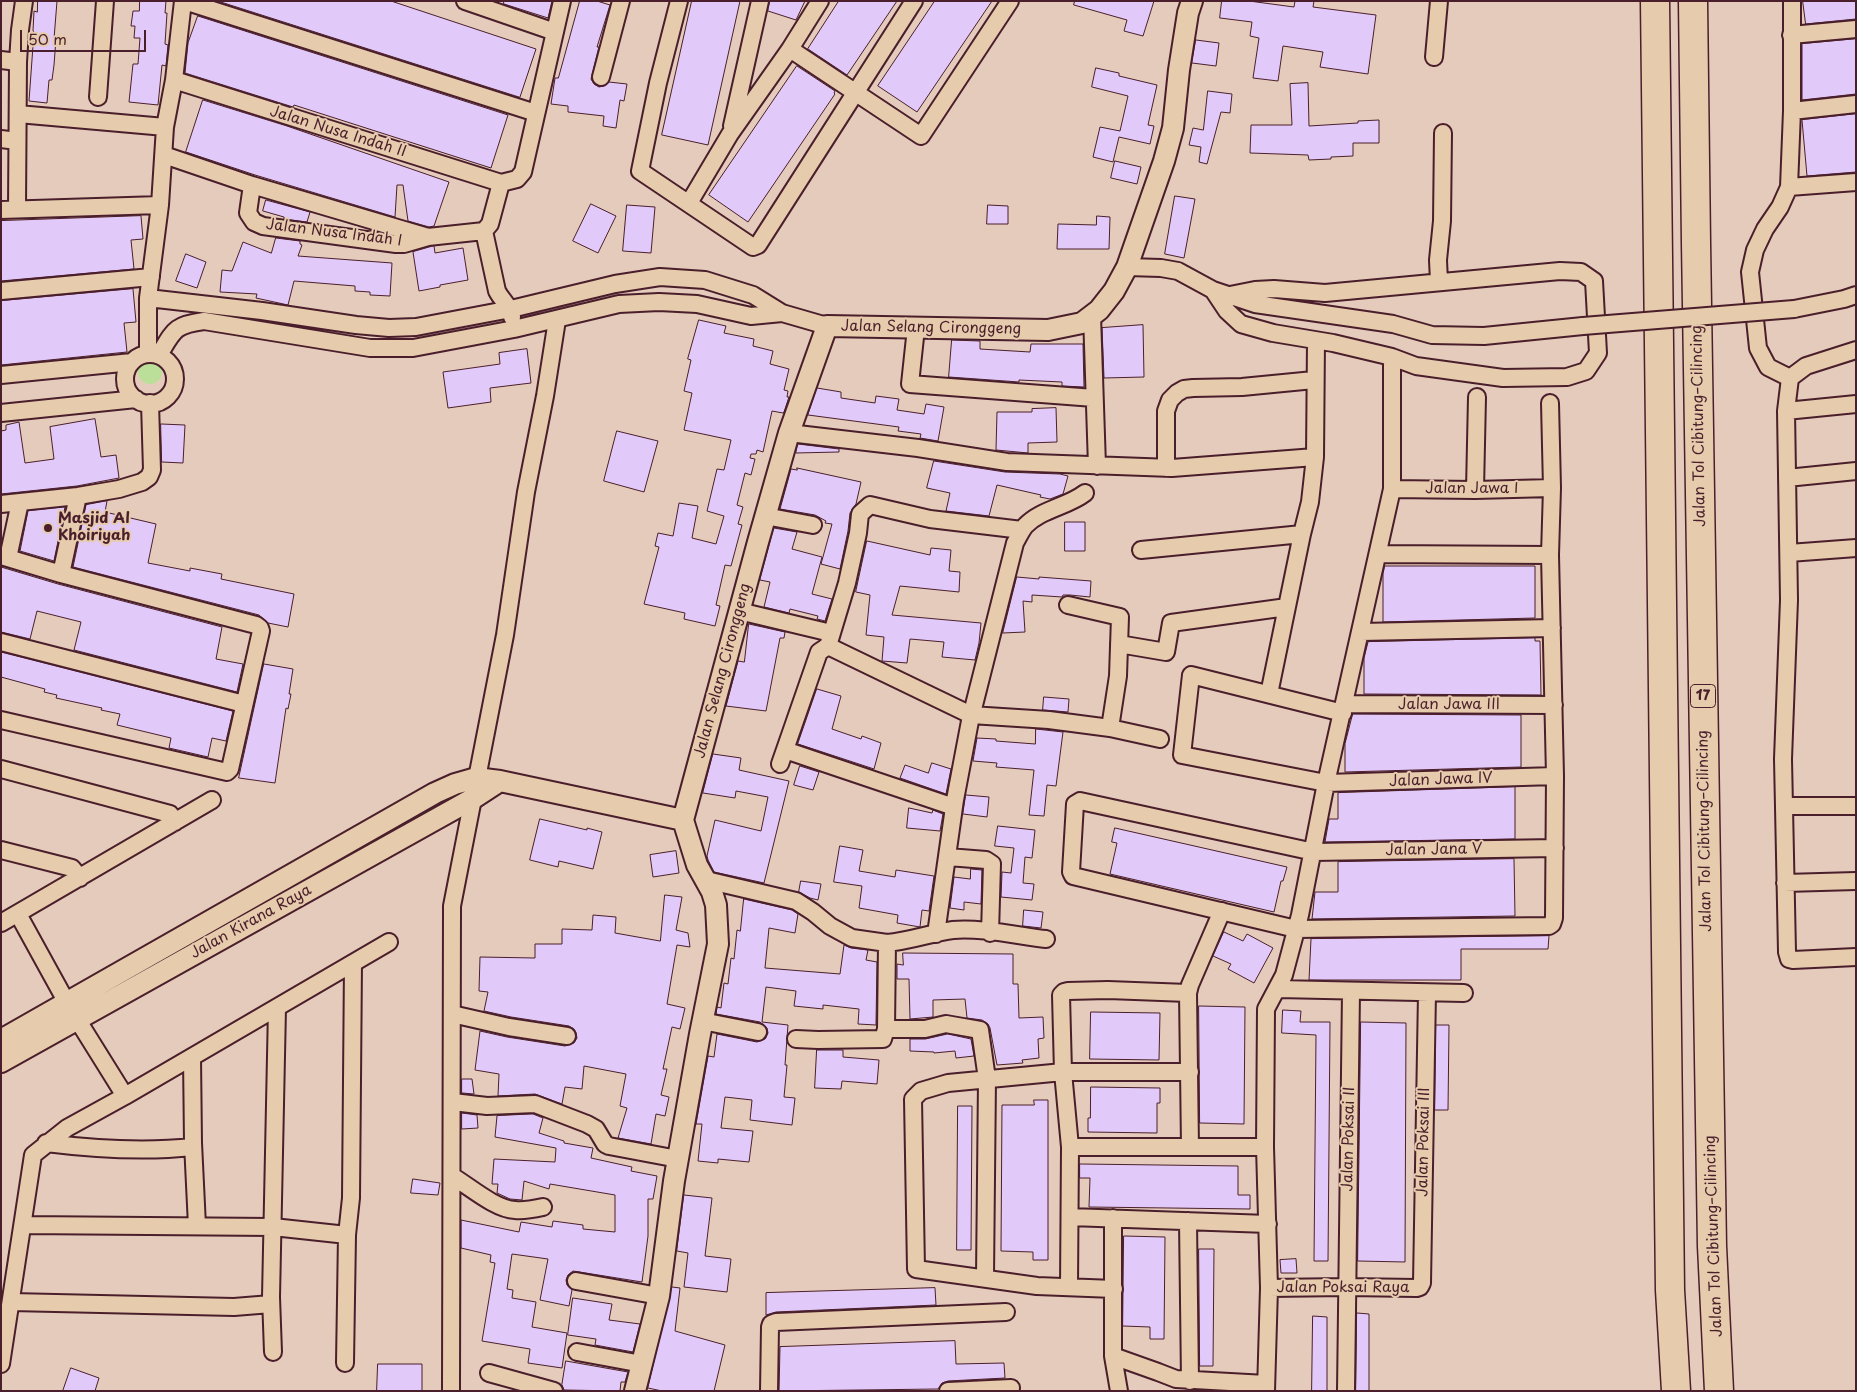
<!DOCTYPE html>
<meta charset="utf-8">
<style>
body{margin:0}
#map{position:relative;width:1857px;height:1392px;overflow:hidden;background:#e5cbbc;font-family:"Playpen Sans",sans-serif}
canvas{display:block}
.frame{position:absolute;inset:0;border:2px solid #4a1f2b;pointer-events:none}
.scale{position:absolute;left:20px;top:30px;width:126px;height:22px;box-sizing:border-box;border:2px solid #4a1f2b;border-top:0;padding-left:6px;font-size:15px;line-height:18px;white-space:nowrap;color:#4a1f2b;-webkit-text-stroke:4px #e6cbad;paint-order:stroke}
</style>
<div id="map">
<canvas width="1857" height="1392"></canvas>
<div class="frame"></div>
<div class="scale">50 m</div>
</div>
<script>
const context = document.querySelector('canvas').getContext('2d');
context.lineJoin = 'round';
function fill(path, color) { context.fillStyle = color; context.fill(path, 'evenodd'); }
function strokePath(path, color, width, dash) { context.strokeStyle = color; context.lineWidth = width; context.lineCap = dash ? 'butt' : 'round'; context.setLineDash(dash || []); context.stroke(path); }
function label(font, color, halo, rows, align = 'center') {
  context.font = font + ' "Playpen Sans",sans-serif'; context.lineWidth = 4; context.setLineDash([]); context.textBaseline = 'middle'; context.strokeStyle = halo; context.fillStyle = color; for (const [text, x, y, turn = 0] of rows) {
    context.save(); context.translate(x, y); context.rotate((+turn || 0) * Math.PI / 180); context.textAlign = isNaN(turn) ? turn : align; if (halo) context.strokeText(text, 0, 0); context.fillText(text, 0, 0); context.restore();
  }
}
fill(new Path2D(`
 M138 372a12 12 0 1 1 24 0a12 12 0 1 1-24 0Z`), '#bbdf99');
const building = new Path2D(`
 M38,1H57L54,39H56L54,65L52,80H49L47,103L29,101L34,32L33,31L34,11L37,12Z
 M140,1H166L165,13H167L165,44L168,45L166,66L162,65L158,105L129,102L133,64H138L140,38H134L135,26H131L133,11H139Z
 M218,1H391L536,49L520,97Z
 M504,1H552L548,18L504,4Z
 M580,1H597L610,5L597,47H599L591,79L594,84L599,87L604,86L609,82L627,84L624,101L620,100L616,128L603,126L604,116L568,112V106L551,104L555,78H558Z
 M692,1H740L708,145L662,135Z
 M770,1H805L796,20L768,11Z
 M839,1H897L847,75L808,49Z
 M935,1H992L917,112L878,86Z
 M1075,1H1154L1143,36L1124,31L1127,20L1074,5Z
 M1222,1H1249L1294,7L1295,1H1314L1313,7L1376,15L1368,74L1320,67L1323,52L1283,46L1278,81L1253,78L1259,38L1250,36L1252,22L1220,18Z
 M1803,1H1856V19L1806,24Z
 M198,16L508,115L491,168L294,105L293,107L185,73L188,43Z
 M1856,39V94L1802,100V44Z
 M1196,40L1219,43L1216,66L1192,63Z
 M797,66L835,91L834,93L835,94L748,222L709,195Z
 M1096,68L1119,73V76L1157,85L1148,125L1154,126L1150,144L1119,137L1113,162L1093,157L1100,127L1120,131L1128,96L1092,87Z
 M1308,83L1309,126L1358,123V121L1379,120V143H1353V156L1331,157V159L1309,160L1308,155L1250,153L1251,125H1292L1290,84Z
 M1208,91L1232,94L1230,113L1221,112L1207,164L1199,162L1201,147L1189,145L1193,128L1203,130Z
 M203,100L287,126L449,182L434,226L429,227L408,221L403,185H397L395,217L255,175L186,152Z
 M1856,114V172L1807,176L1802,120Z
 M1115,161L1141,167L1137,184L1111,178Z
 M1175,196L1195,199L1184,258L1165,254Z
 M266,200L310,212L307,222L284,219V217L263,211Z
 M591,204L616,216L598,253L573,241Z
 M627,205L655,207L651,253L623,251Z
 M988,205L1008,206V224H987Z
 M141,216L143,239L131,240L134,269L1,281V221Z
 M1097,216L1110,217L1109,249H1057L1058,224L1096,225Z
 M276,238L300,241V244L302,245L298,256L392,263L390,296L370,295V292L355,291V286L294,281L288,305L256,298L257,294L220,292L222,270L232,271L243,242L271,253Z
 M434,246L435,253L463,248L468,280L440,285V287L419,291L413,252Z
 M186,254L206,262L197,288L176,281Z
 M133,289L136,322L124,323L127,352L1,365V301Z
 M699,320L726,326L724,333L754,339L753,346L773,351L770,364L789,369L784,390L788,391L787,397H789L784,412L783,413L772,411L763,452L757,450L756,454H751L750,458L755,459L751,475L745,473L737,505L743,507L738,524L742,525L731,566L725,565L716,605L720,606L715,626L684,619L685,613L644,604L659,547L655,546L658,533L673,536L679,503L698,506L692,538L716,544L724,516L707,511L717,469L724,470L731,440L684,430L692,393L684,391L691,360L688,359Z
 M1143,325L1144,377L1104,378L1102,328Z
 M952,340L980,341V349L1030,352L1031,344H1083L1084,387L1062,386V382L1019,380V382L949,377Z
 M527,349L531,383L490,388L491,402L448,408L443,372L500,364L499,353Z
 M817,388L841,392V398L875,403L876,396L899,399L897,410L924,414L926,404L944,407L938,441L920,438L921,434L898,431L899,427L808,415Z
 M1056,408L1057,442L1028,443V453L996,450L997,412H1032V409Z
 M95,419L101,457L116,455L119,478L77,486L1,494V431L6,430V425L19,422L25,463L54,459L50,427Z
 M161,424L185,425L183,463L162,462Z
 M617,431L658,441L644,492L604,481Z
 M798,444L839,449V452L796,453Z
 M934,461L1005,472L1060,474L1068,476L1063,494L1050,499L1040,497L1041,495L997,485L989,516L946,511L950,493L927,488Z
 M797,468L861,482L856,504L850,513L848,531L840,569L821,564L832,524L825,523L826,521L815,515L780,509L791,469L797,470Z
 M107,501L105,512L156,524L148,563L190,571V568L222,574L221,579L294,594L288,627L268,623L259,615L73,567L86,505Z
 M65,507L54,561L20,551L28,511Z
 M1065,522H1085V551H1065Z
 M774,528L797,532L792,549L822,557L812,594L832,599L825,621L817,619L818,616L790,609L789,613L764,607L770,582L760,580Z
 M867,541L930,555L931,548L951,550L949,571L960,572L959,592L900,586L892,615L981,623L979,643L975,660L942,657L944,642L910,639L907,663L882,661L884,637L866,635L870,595L856,592Z
 M1385,566H1535V618L1383,622V574Z
 M1,567L58,584L222,627L216,659L243,664L237,692L74,650L81,622L37,611L30,639L1,632Z
 M1017,577L1039,579V577L1091,581L1090,597L1070,595H1063L1062,597L1032,595V602L1023,601L1025,632L1003,633Z
 M749,624L785,632L784,638H780L766,711L726,706L738,661L744,662Z
 M1535,638V641H1540L1541,695L1364,694V658L1368,642Z
 M1,652L233,711L226,741L212,738L208,757L169,748L171,738L117,725L120,714L101,710L102,708L56,698L57,695L44,692L45,689L1,677Z
 M264,664L293,669L289,694H291L288,709L286,708L275,783L239,778Z
 M817,689L841,696L832,729L861,739L862,736L881,743L874,769L798,744Z
 M1044,697L1069,699L1068,712L1043,710Z
 M1353,714L1521,715V767L1345,772V744Z
 M1036,729L1063,732L1056,786L1047,785L1044,816L1029,815L1034,770L996,767L997,763L973,761L977,738L996,739V741L1035,744Z
 M713,754L741,758L739,770L789,781L764,883L714,872L708,860L707,856L715,820L761,831L768,797L736,791L735,798L703,793Z
 M932,763L951,769L946,794L900,778L905,765L928,773Z
 M800,766L819,772L813,790L794,785Z
 M1515,787V839L1325,842L1329,819H1338V793Z
 M966,795L989,797L987,817L963,814Z
 M909,808L932,813L933,810L943,814L940,831L907,828Z
 M540,819L587,830V828L602,832L593,869L559,861L558,867L530,860Z
 M998,826L1035,830L1032,858L1025,857L1023,883L1034,884L1032,900L1001,897L1002,872L1011,873L1014,848L995,846Z
 M1115,828L1287,867L1283,881H1281L1274,912L1110,874L1117,843L1112,842Z
 M840,846L863,850L859,871L895,877L896,870L934,876L929,911L922,910L920,927L897,923L898,915L859,908L862,886L834,882Z
 M676,851L679,873L653,877L650,855Z
 M1514,859L1515,916L1312,919L1315,892H1338V862Z
 M971,869L982,870L981,904L964,902V910L950,908L954,877L970,879Z
 M801,881L821,884L818,900L810,898L799,892Z
 M665,895L682,897L676,930L688,933L690,947L677,945L667,1004L685,1008L680,1029L672,1027L663,1069H667L661,1095L669,1097L665,1116L656,1114L651,1144L618,1138L627,1108L620,1106L626,1074L584,1066L582,1089L565,1087L562,1104L535,1094L498,1096L499,1074L475,1070L480,1031L507,1037L565,1046L574,1043L577,1038L576,1033L574,1029L569,1026L511,1017L484,1011L488,992L479,991L480,957L535,958V944H562V929L592,930L593,915L616,917L615,933L660,941Z
 M744,899L792,910L798,914L795,933L769,928L765,968L840,974L844,945L851,948L868,950L866,960L877,962L876,1025L858,1024L859,1009L823,1005V1009L794,1006L796,991L766,987L762,1022L788,1025L785,1065H787L784,1097L795,1098L792,1125L750,1120L752,1100L725,1097L721,1128L753,1131L749,1162L718,1159V1163L698,1161L702,1124H696L708,1056L714,1057L717,1034L757,1042L765,1039L768,1033L767,1028L760,1022L716,1014L717,1007L721,1008L724,983L728,984L731,958L734,959L737,930L740,931Z
 M1024,910L1043,912L1041,928L1023,926Z
 M1224,932L1243,941L1247,934L1273,948L1254,983L1228,969L1231,964L1213,956Z
 M1549,936L1548,949H1461V980H1309L1311,939Z
 M903,953L1013,954V984H1018L1019,1018L1043,1017L1044,1038L1038,1039L1039,1058L1022,1060L1023,1063L997,1065L990,1028L988,1024L982,1020L967,1018L965,999L933,1000V1017L910,1019L909,979H897V964L903,965Z
 M1199,1006L1245,1007L1244,1124L1200,1123Z
 M1283,1010L1301,1011L1300,1022H1330L1328,1261H1314L1316,1035L1282,1033Z
 M1091,1012L1160,1013L1159,1060L1090,1059Z
 M1361,1022L1406,1023L1405,1262L1358,1261Z
 M1436,1025H1449L1448,1110H1435Z
 M948,1034L971,1039L974,1056L956,1058L955,1051L934,1053V1052L910,1051V1039H925Z
 M817,1050H843V1057L879,1060L877,1084L842,1081L841,1089L815,1088Z
 M462,1079H472L474,1094L462,1093Z
 M1091,1087L1160,1088V1103H1157V1133L1088,1132V1118H1090Z
 M1034,1100H1048V1260H1033V1252L1001,1251L1002,1105H1034Z
 M958,1106H972L971,1250H957Z
 M462,1113L477,1115L478,1128L462,1129Z
 M533,1114L543,1118L539,1133L564,1141V1143L593,1148L591,1158L632,1167L631,1171L657,1176L653,1199H648V1236L642,1282L573,1271L568,1275L566,1280L567,1285L572,1290L569,1306L540,1300L548,1259L512,1254L507,1289L513,1290L512,1298L536,1302L532,1327L567,1333L562,1368L528,1363L530,1349L482,1341L495,1263L490,1262L491,1255L461,1248V1220L519,1232L521,1222L552,1227L553,1221L583,1225V1229L615,1232V1195L550,1184L549,1189L524,1181L522,1200L510,1199L497,1193L498,1184H492L494,1159L555,1162L556,1148L495,1137L497,1116Z
 M1080,1164L1238,1166V1195H1250V1209L1089,1207L1090,1178H1080Z
 M413,1179L440,1183L438,1195L411,1193Z
 M684,1195L712,1198L705,1256L731,1259L727,1292L684,1287L688,1253L677,1251Z
 M1124,1236L1165,1237L1164,1339H1150V1327L1123,1326Z
 M1199,1249H1214L1213,1366H1200Z
 M1296,1259L1297,1273H1281L1280,1260Z
 M672,1287L680,1288L675,1331L725,1345L714,1391H662L648,1388Z
 M935,1288L936,1305L776,1312L766,1315V1293Z
 M573,1298L612,1304L609,1320L640,1324L633,1352L595,1345L596,1339L568,1335Z
 M1357,1313L1369,1314V1391H1356Z
 M1313,1316L1327,1317V1391H1312Z
 M955,1341L956,1364L1004,1363L1005,1378L948,1381L942,1383L938,1389L779,1391L780,1347Z
 M566,1361L628,1372L625,1382H621L620,1391L564,1390L562,1385Z
 M378,1364H422V1391H377Z
 M71,1368L99,1378L95,1391H63Z`);
fill(building, '#e1c9f9');
strokePath(building, '#4a1f2b', 1);
const minor = new Path2D(`
 M184,1L536,113
 M465,1L555,32
 M679,1L658,83L640,171L753,247L758,245L914,1
 M1792,1V111L1789,187L1780,207L1765,229L1755,250L1750,272L1758,348L1768,367L1790,378L1786,411L1789,600L1783,759L1787,952L1789,959L1793,960L1856,957
 M1791,35L1856,29
 M790,49L921,136L1010,1
 M1434,57L1439,1
 M1,60L18,62
 M601,77L621,1
 M174,80L501,183
 M98,97L105,1
 M1792,111L1856,104
 M18,114L165,127
 M732,126L760,1
 M1,139L17,141
 M164,155L252,185L428,237
 M252,185L248,213L254,222L263,226L396,244H404L428,237L484,231
 M1789,187L1856,182
 M689,203L730,134L790,49L820,1
 M17,208L18,62L20,30L24,1
 M1,210L160,205
 M484,231L490,224L501,183L517,179L523,172L562,1
 M484,231L497,291C502,301 510,305 512,317
 M1127,267L1161,268L1178,271L1213,290L1255,304L1393,324L1432,335L1484,336L1583,326
 M1439,282L1438,260L1442,221L1443,133
 M1213,290L1227,311L1241,324L1273,333L1333,343L1392,357L1416,366L1503,378L1567,377L1586,371L1598,353L1594,281L1581,272L1560,271L1325,293L1274,289L1255,290L1230,295
 M1,291L151,277
 M148,298L262,311L356,325L389,328L416,327L511,309L615,284L660,277L705,280L753,295L782,313L827,326
 M1794,309L1844,299L1856,295
 M1092,315L1097,466
 M916,328L910,384L1094,398
 M148,354V298L160,205L165,127L174,80L183,1
 M125 379a25 25 0 1 1 50 0a25 25 0 1 1-50 0Z
 M159,355C174,330 174,325 204,321L370,348H413L514,329L619,304L659,302L697,304L751,316L782,313
 M1,375L132,362
 M1790,378L1806,366L1856,350
 M1550,403L1552,488L1550,555L1555,776L1554,918L1552,924L1549,926L1296,929L1073,876L1071,872L1075,804L1080,801L1314,852L1555,848
 M1786,411L1856,404
 M1,413L136,399
 M789,433L918,448L1007,462L1172,468L1315,457
 M1166,468V411L1170,400L1177,393L1184,389L1193,388L1242,387L1314,380
 M1787,478L1856,471
 M1392,489L1475,490L1552,488
 M1475,490L1477,397
 M1,504L78,496L119,489L142,482L149,477L152,470L150,403
 M765,516L813,525
 M1141,550L1302,534
 M1789,553L1856,548
 M1378,554L1550,555
 M1,556L61,574L256,625L260,628L261,631L230,769L227,772L1,720
 M8,558L20,502
 M61,574L78,496
 M1068,605L1120,617L1118,676L1110,728
 M739,611L831,633
 M1361,632L1552,628
 M1,642L244,704
 M1119,644L1166,652L1171,623L1287,607
 M828,646L971,715L1049,720L1110,728L1160,739
 M1269,694L1302,534L1310,502L1315,457L1316,341
 M1345,704L1554,705
 M1343,713L1191,675L1182,755L1326,783L1555,776
 M785,750L954,807
 M780,764L819,652L828,646L847,583L858,533L860,514L870,505L930,519L1022,530
 M1,769L170,814L175,822
 M1785,806H1856
 M1,850L72,868L80,878
 M948,857L986,860L992,864L990,933
 M706,880L796,901L813,912L830,926L852,938L887,943
 M1785,883L1856,881
 M1,923L212,800
 M936,934L955,800L970,721L1015,543C1018,538 1021,531 1025,526C1041,509 1067,507 1085,493
 M1278,989L1464,993
 M452,1014L509,1027L567,1036
 M702,1021L758,1032
 M886,1029H925L946,1024L980,1030L987,1079L985,1277
 M796,1039L818,1040L883,1039L886,1029L887,943C910,941 931,933 953,930C978,927 1020,936 1046,939
 M192,1057L193,1143L197,1226
 M125,1096L389,942
 M453,1102L487,1106L535,1104L587,1124L596,1129L605,1144L609,1146L678,1159
 M46,1143C94,1149 145,1152 193,1147
 M1070,1147H1265
 M1190,1147L1188,993L1190,985L1222,911
 M452,1176C469,1186 495,1209 515,1210C524,1211 534,1209 543,1207
 M1070,1217L1268,1224
 M1113,1218V1356L1119,1391
 M1188,1221L1190,1381
 M23,1225L273,1227L347,1235
 M576,1281L659,1296
 M1069,1287L1070,1147L1063,1072L1061,995L1064,992L1068,991L1108,990L1188,993
 M1269,1288L1346,1287L1417,1288L1420,1287L1422,1283L1427,993
 M1114,1289L1037,1286L916,1269L913,1099L921,1091L948,1083L1063,1072H1190
 M11,1302L234,1307L271,1304
 M273,1352L271,1297L277,1008
 M577,1352L642,1364
 M1113,1356L1158,1372L1176,1379L1266,1384
 M345,1363L347,1235L351,1198L353,963
 M1,1364L33,1155L67,1128L125,1096L67,1003L18,914
 M489,1373L554,1391
 M451,1391L452,906L505,635L526,492L545,396L557,320
 M769,1391L770,1327L771,1324L776,1322L1006,1312
 M948,1391L1011,1388
 M1266,1391L1269,1288L1265,1147L1266,1009L1284,975L1300,915L1326,783L1392,489V357
 M1346,1391L1351,992`);
const tertiary = new Path2D(`
 M683,820L758,542L789,433L827,326L1048,330L1082,323L1099,310L1114,291L1127,267L1164,161L1173,128L1179,70L1188,13L1192,1
 M1,1040L435,793L455,784L476,778L500,781L683,820
 M1,1062L474,798L500,781
 M635,1391L659,1296L674,1181L700,1034L718,944L716,905L712,892L697,865L683,820`);
const motorway = new Path2D(`
 M1655,1L1670,1290L1676,1391
 M1693,1L1696,243L1712,1246L1719,1391`);
strokePath(minor, '#4a1f2b', 20);
strokePath(tertiary, '#4a1f2b', 24);
strokePath(motorway, '#4a1f2b', 31);
strokePath(minor, '#e6cbad', 16);
strokePath(tertiary, '#e6cbad', 20);
strokePath(motorway, '#e6cbad', 28);
const minorBridge = new Path2D(`
 M1583,326L1794,309`);
strokePath(minorBridge, '#4a1f2b', 20, []);
strokePath(minorBridge, '#e6cbad', 16);
for (const [x, y, r, color] of [
 [48,528,5,"#4a1f2b"]
]) { const dot = new Path2D(); dot.arc(x, y, r, 0, 2 * Math.PI); context.fillStyle = color; context.fill(dot); strokePath(dot, '#e6cbad', 2); }
for (const [x, y, w] of [
 [1703,696,25]
]) { const box = new Path2D(); box.roundRect(x - w / 2, y - 11.5, w, 23, 4); context.fillStyle = '#e6cbad'; context.fill(box); strokePath(box, '#4a1f2b', 1); }
label('bold 14px', '#4a1f2b', null, [
 ["17",1703,696]
]);
label('15px', '#4a1f2b', '#e6cbad', [
 ["Jalan Nusa Indah II",338,132,17],
 ["Jalan Nusa Indah I",334,233,7],
 ["Jalan Selang Cironggeng",931,328,1],
 ["Jalan Tol Cibitung–Cilincing",1699,426,-91],
 ["Jalan Jawa I",1472,489],
 ["Jalan Selang Cironggeng",723,671,-75],
 ["Jalan Jawa III",1449,705],
 ["Jalan Jawa IV",1441,780,-2],
 ["Jalan Tol Cibitung–Cilincing",1705,831,-91],
 ["Jalan Jana V",1434,850,-1],
 ["Jalan Kirana Raya",251,922,-29],
 ["Jalan Poksai II",1349,1139,-89],
 ["Jalan Poksai III",1424,1142,-89],
 ["Jalan Tol Cibitung–Cilincing",1714,1236,-92],
 ["Jalan Poksai Raya",1343,1288]
]);
label('bold 15px', '#4a1f2b', '#e6cbad', [
 ["Masjid Al",58,519],
 ["Khoiriyah",58,536]
], 'left');
</script>
